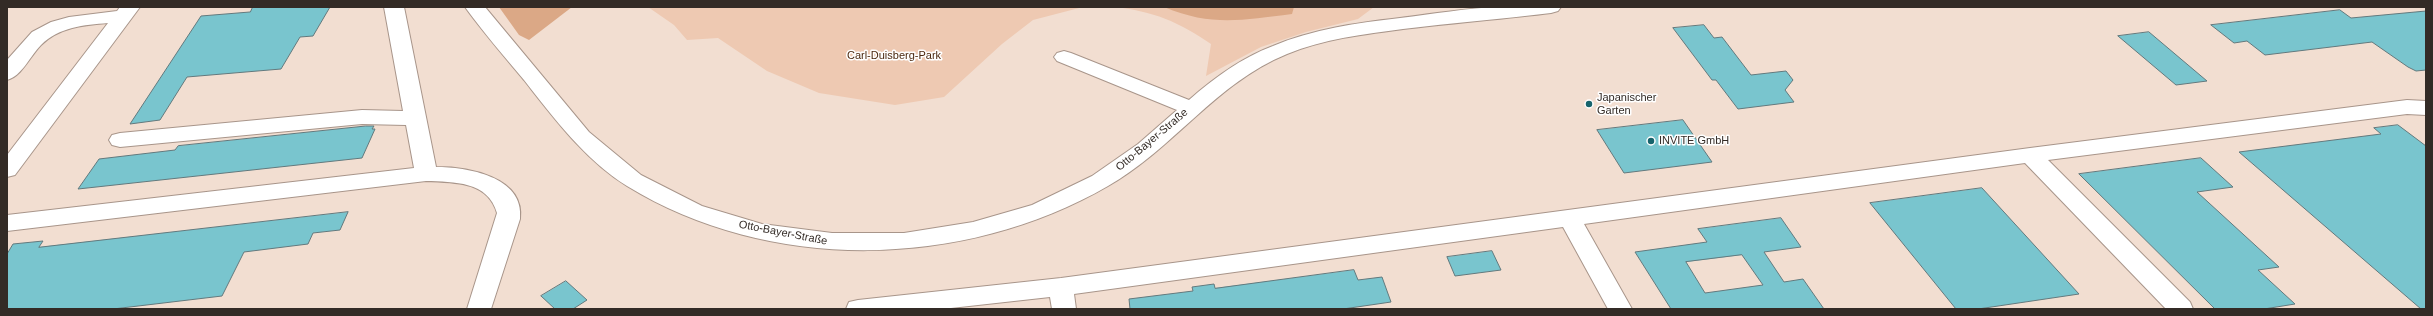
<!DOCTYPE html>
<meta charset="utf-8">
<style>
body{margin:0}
#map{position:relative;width:2433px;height:316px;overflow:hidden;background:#f2ded1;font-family:Helvetica,sans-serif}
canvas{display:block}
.frame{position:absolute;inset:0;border:8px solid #332b26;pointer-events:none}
</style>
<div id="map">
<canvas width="2433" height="316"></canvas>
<div class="frame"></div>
</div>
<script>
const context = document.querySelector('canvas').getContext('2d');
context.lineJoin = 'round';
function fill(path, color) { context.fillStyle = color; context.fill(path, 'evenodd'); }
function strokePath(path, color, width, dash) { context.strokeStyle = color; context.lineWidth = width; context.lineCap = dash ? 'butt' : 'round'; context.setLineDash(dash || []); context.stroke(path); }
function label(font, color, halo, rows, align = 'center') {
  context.font = font + ' Helvetica,sans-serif'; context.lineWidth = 3; context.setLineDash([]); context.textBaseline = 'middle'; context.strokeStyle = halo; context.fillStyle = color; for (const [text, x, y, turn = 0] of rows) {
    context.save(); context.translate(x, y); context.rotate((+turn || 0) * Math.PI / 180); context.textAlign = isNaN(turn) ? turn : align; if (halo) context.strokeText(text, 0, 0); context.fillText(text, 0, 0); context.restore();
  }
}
fill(new Path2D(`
 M648,7H1083L1033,20L1002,44L944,97L895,105L819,93L767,71L718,38L687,40L674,25Z
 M1114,7H1374L1358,19L1306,32L1261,47L1206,76L1211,44C1179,22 1153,11 1114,7Z`), '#eec9b2');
fill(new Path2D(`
 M499,7H572L529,40L519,35Z
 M1164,7H1294L1292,14C1242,20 1212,27 1164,7Z`), '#dba886');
const building = new Path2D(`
 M253,7H330L313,36L300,37L281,69L187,77L160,120L130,124L201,16L250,12Z
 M2340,10L2351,18L2426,11V70L2416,71L2408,67L2372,42L2265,55L2247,41L2234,43L2211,25Z
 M1704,25L1714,38L1722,37L1751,75L1786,71L1793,80L1785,90L1794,102L1738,109L1716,80H1712L1673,28Z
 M2149,32L2207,81L2176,85L2118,36Z
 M1683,120L1712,162L1624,173L1597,130Z
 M2398,125L2426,146V309H2421L2239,152L2381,134L2374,128Z
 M366,126H374L372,129H375L362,158L78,189L99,159L175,150L178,146Z
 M2201,158L2233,187L2197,192L2279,267L2258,270L2295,304L2264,309H2215L2079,174Z
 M1982,188L2079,294L1978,309H1956L1870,203Z
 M348,212L340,230L313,233L308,244L244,252L222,296L113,309H7V254L13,244L43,241L39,247Z
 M1781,218L1801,247L1764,252L1784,282L1803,279L1824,309H1671L1635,252L1707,242L1698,229ZM1742,255L1763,285L1705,293L1686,262Z
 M1492,251L1501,270L1455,276L1447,257Z
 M1354,270L1358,280L1382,277L1391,302L1343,309H1130L1129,299L1193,291L1192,287L1214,284L1215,288Z
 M566,281L587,300L573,309H555L541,296Z`);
fill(building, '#79c5ce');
strokePath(building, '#62797d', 1);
const minor = new Path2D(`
 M120,7H140L15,175L7,177V155L108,23C84,25 59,27 41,45C30,56 22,76 7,80V60L32,32L51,22L69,17L117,11Z
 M384,7H404L436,167C466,167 525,176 520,219L491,309H467L497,213C488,181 454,182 426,181L7,231V215L414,168L406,125L362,124L120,147L112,145L109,140L112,135L120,133L362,110L403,111Z
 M465,7H485L589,132L641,175L702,206L762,224L832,233H904L973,222L1032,205L1092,176L1138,144L1177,110L1057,61L1054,57L1057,53L1064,51L1071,53L1189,100C1214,78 1241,58 1273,46C1313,29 1357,23 1400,18C1433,14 1467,8 1500,7C1520,6 1540,7 1561,7L1558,11L1551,13C1502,19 1452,23 1403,29C1364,34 1324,39 1287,54C1217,82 1173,149 1108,186C965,269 770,274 627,186C585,160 554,118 524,80C504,56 483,32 465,7Z
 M2407,100L2426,101V115L2407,114L2048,160L2190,302L2193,309H2166L2025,163L1584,224L1632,309H1608L1563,227L1074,294L1076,309H1052L1050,297L942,309H846L849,302L858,300L1061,278L2030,148Z`);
strokePath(minor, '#a8958a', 2);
fill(minor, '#fff');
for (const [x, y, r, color] of [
 [1589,104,4,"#16636c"],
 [1651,141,4,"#16636c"]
]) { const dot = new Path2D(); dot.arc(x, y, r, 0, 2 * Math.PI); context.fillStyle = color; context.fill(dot); strokePath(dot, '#fff', 1.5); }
label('11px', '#4c2910', '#fff', [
 ["Carl-Duisberg-Park",894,56]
]);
label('11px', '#332b26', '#fff', [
 ["Japanischer",1597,98],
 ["Garten",1597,111],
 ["INVITE GmbH",1659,141]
], 'left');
label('11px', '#332b26', '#fff', [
 ["Otto-Bayer-Straße",1152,140,-40],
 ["Otto-Bayer-Straße",783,233,11]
]);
</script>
